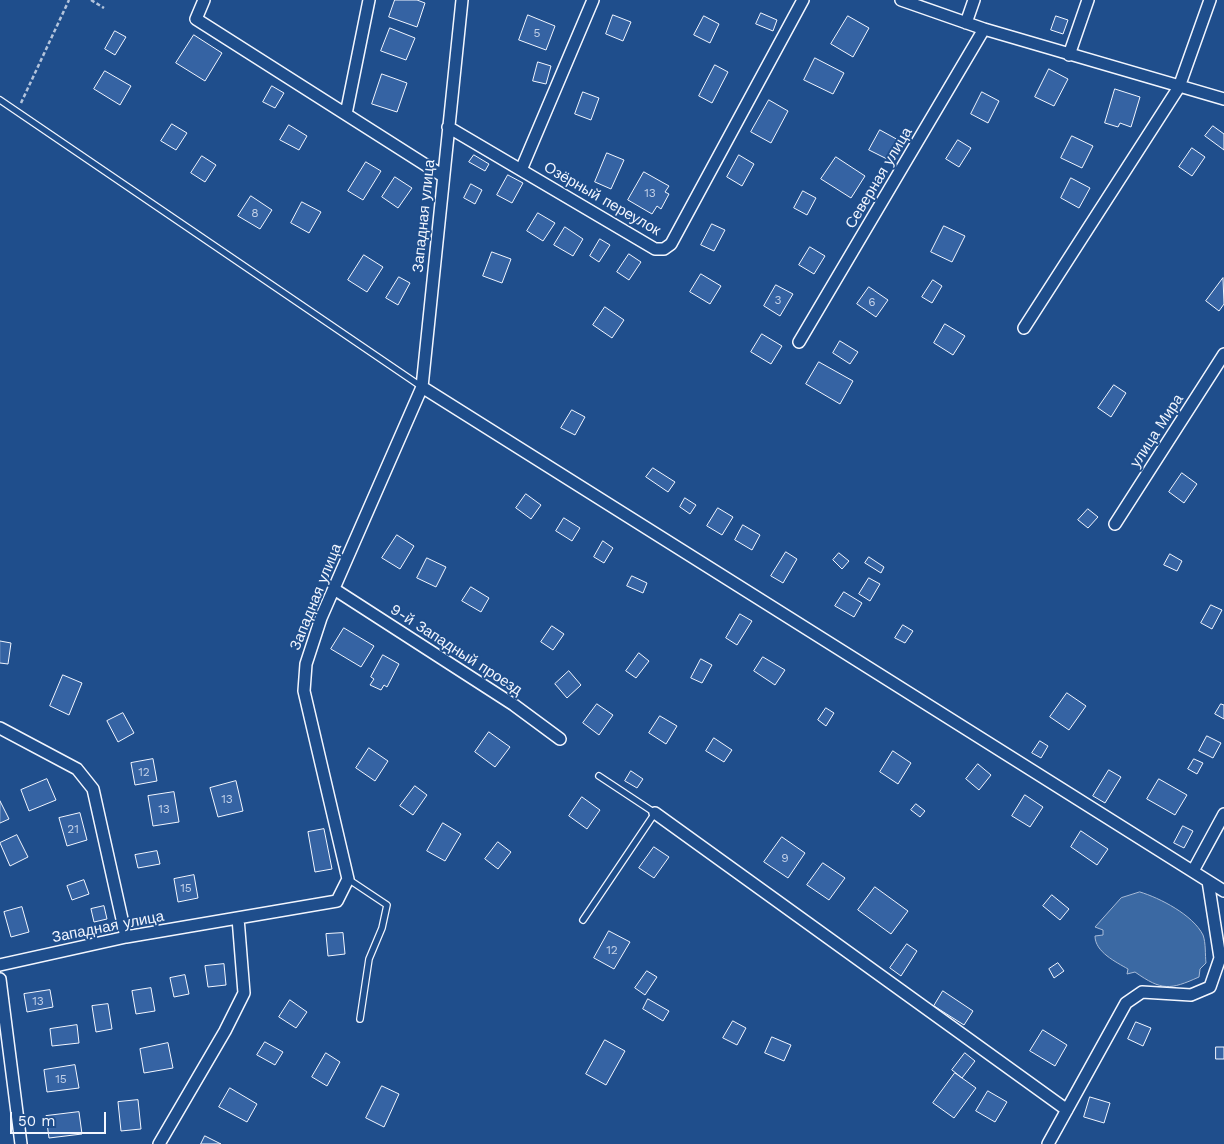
<!DOCTYPE html>
<meta charset="utf-8">
<style>
body{margin:0}
#map{position:relative;width:1224px;height:1144px;overflow:hidden;background:#1f4e8c;font-family:"Work Sans",sans-serif}
canvas{display:block}
.scale{position:absolute;left:10px;top:1112px;width:96px;height:22px;box-sizing:border-box;border:2px solid #f2f6ff;border-top:0;padding-left:6px;font-size:15px;line-height:18px;white-space:nowrap;color:#f2f6ff;-webkit-text-stroke:4px #1f4e8c;paint-order:stroke}
</style>
<div id="map">
<canvas width="1224" height="1144"></canvas>
<div class="scale">50 m</div>
</div>
<script>
const context = document.querySelector('canvas').getContext('2d');
context.lineJoin = 'round';
function fill(path, color) { context.fillStyle = color; context.fill(path, 'evenodd'); }
function strokePath(path, color, width, dash) { context.strokeStyle = color; context.lineWidth = width; context.lineCap = dash ? 'butt' : 'round'; context.setLineDash(dash || []); context.stroke(path); }
function label(font, color, halo, rows, align = 'center') {
  context.font = font + ' "Work Sans",sans-serif'; context.lineWidth = 4; context.setLineDash([]); context.textBaseline = 'middle'; context.strokeStyle = halo; context.fillStyle = color; for (const [text, x, y, turn = 0] of rows) {
    context.save(); context.translate(x, y); context.rotate((+turn || 0) * Math.PI / 180); context.textAlign = isNaN(turn) ? turn : align; if (halo) context.strokeText(text, 0, 0); context.fillText(text, 0, 0); context.restore();
  }
}
const water = new Path2D(`
 M1140,892C1160,898 1193,915 1203,935C1206,943 1205,955 1206,963L1200,969L1199,977C1170,990 1162,991 1135,972L1127,974L1128,969C1116,962 1095,952 1095,936L1103,935V930L1095,927L1121,898Z`);
fill(water, '#3b69a3');
strokePath(water, '#a8bbd7', 1);
const building = new Path2D(`
 M395,0H417L425,3L417,27L389,17Z
 M761,13L777,20L773,31L756,24Z
 M528,15L555,26L546,50L519,40Z
 M613,15L631,22L623,41L606,34Z
 M704,16L719,24L710,43L694,35Z
 M848,16L869,28L853,57L831,44Z
 M1056,16L1068,20L1063,34L1051,30Z
 M390,28L415,38L406,60L381,51Z
 M115,31L126,37L115,55L105,49Z
 M194,35L222,53L205,81L176,63Z
 M815,58L844,73L833,94L804,80Z
 M538,62L551,66L546,84L533,81Z
 M715,65L728,72L712,103L699,96Z
 M1049,69L1068,79L1054,106L1035,97Z
 M105,71L131,86L120,105L94,89Z
 M382,74L407,83L397,112L372,104Z
 M272,86L284,93L275,108L263,102Z
 M1115,89L1140,97L1131,127L1120,123L1118,127L1105,123Z
 M583,92L599,98L591,120L575,114Z
 M982,92L999,101L988,123L971,114Z
 M769,100L788,111L771,143L751,132Z
 M172,124L187,133L176,150L161,141Z
 M289,125L307,136L299,150L280,140Z
 M1213,126L1224,134V150L1205,136Z
 M880,130L900,141L889,160L869,150Z
 M1072,136L1093,146L1082,168L1061,158Z
 M958,140L971,148L959,167L946,159Z
 M1192,148L1205,157L1192,176L1179,167Z
 M607,153L624,160L611,189L595,182Z
 M474,155L489,164L485,171L469,162Z
 M739,155L754,164L742,186L727,177Z
 M202,156L216,165L205,182L191,173Z
 M836,157L865,176L851,198L821,179Z
 M366,162L381,171L363,200L348,191Z
 M644,172L669,186L665,192L669,194L661,209L657,206L652,214L628,200Z
 M508,175L523,183L512,203L497,195Z
 M395,177L412,188L398,208L382,197Z
 M1071,178L1090,188L1079,208L1061,198Z
 M471,184L482,190L475,204L464,198Z
 M803,191L816,198L807,215L794,208Z
 M251,196L272,210L260,229L238,216Z
 M302,202L321,212L309,233L291,223Z
 M538,213L555,223L543,241L527,231Z
 M712,224L725,230L714,251L701,245Z
 M944,226L965,236L952,262L931,252Z
 M565,227L583,239L573,256L554,245Z
 M600,239L610,245L599,262L590,256Z
 M810,247L825,256L814,274L799,265Z
 M492,252L511,259L502,283L483,276Z
 M629,254L641,262L629,280L617,272Z
 M364,255L383,267L367,292L348,280Z
 M701,274L721,286L710,304L690,292Z
 M399,277L410,283L398,305L386,298Z
 M1223,278L1224,304L1219,311L1206,301Z
 M933,280L942,286L932,303L922,297Z
 M776,285L793,294L780,316L764,306Z
 M869,287L888,300L876,317L857,304Z
 M605,307L624,320L612,338L593,325Z
 M945,324L965,336L953,355L934,343Z
 M762,334L782,346L771,364L751,352Z
 M840,341L858,352L850,364L833,353Z
 M819,362L853,381L840,404L806,384Z
 M1114,385L1126,393L1111,417L1098,408Z
 M572,410L585,417L575,435L561,428Z
 M653,468L675,482L668,492L646,477Z
 M1182,473L1197,484L1184,503L1169,492Z
 M526,494L541,505L531,519L516,508Z
 M685,498L696,505L690,514L680,507Z
 M718,508L733,517L722,535L707,526Z
 M1088,509L1098,517L1088,528L1078,520Z
 M564,518L580,528L572,541L556,531Z
 M743,525L760,535L752,550L735,540Z
 M397,535L414,546L400,569L382,558Z
 M603,541L613,548L604,563L594,557Z
 M786,552L797,559L783,583L771,576Z
 M839,553L849,561L842,569L833,560Z
 M1170,554L1182,561L1177,571L1164,565Z
 M869,557L884,567L881,573L865,563Z
 M427,558L446,567L436,587L417,578Z
 M632,576L647,583L643,593L627,586Z
 M869,578L880,584L870,601L859,594Z
 M471,587L489,598L481,612L462,601Z
 M844,592L862,603L854,617L835,606Z
 M1211,605L1222,610L1212,629L1201,623Z
 M740,614L752,621L737,645L726,638Z
 M903,625L913,631L905,643L895,638Z
 M552,626L564,634L553,650L541,642Z
 M344,628L374,646L361,667L331,649Z
 M0,641L11,643L8,664L0,663Z
 M639,653L649,661L636,678L626,671Z
 M383,655L399,664L387,687L384,685L381,690L370,685L374,679L371,677Z
 M763,657L785,670L775,685L754,671Z
 M701,659L712,665L702,683L691,678Z
 M569,671L581,685L567,698L555,684Z
 M63,675L82,683L69,715L50,706Z
 M1067,693L1086,706L1069,730L1050,717Z
 M597,704L613,715L599,735L583,723Z
 M1221,704L1224,705V719L1215,714Z
 M826,708L834,713L826,726L818,720Z
 M123,713L134,733L118,742L107,721Z
 M660,716L677,726L666,744L649,733Z
 M489,732L510,747L495,767L475,752Z
 M1207,736L1221,743L1213,758L1199,751Z
 M714,738L732,750L724,762L706,751Z
 M1040,741L1048,746L1041,758L1032,753Z
 M369,748L388,761L375,781L356,768Z
 M893,751L911,763L898,784L880,772Z
 M153,759L157,781L135,785L131,763Z
 M1194,759L1203,763L1197,774L1188,769Z
 M978,764L991,775L979,790L966,779Z
 M1109,770L1121,777L1105,803L1093,796Z
 M631,771L643,779L637,788L625,781Z
 M47,779L56,800L29,811L21,790Z
 M1159,779L1187,795L1175,815L1147,799Z
 M236,781L243,811L218,817L210,788Z
 M415,786L427,795L413,815L400,806Z
 M174,792L179,822L153,826L148,796Z
 M1025,795L1043,807L1030,827L1012,816Z
 M582,797L600,810L587,829L569,816Z
 M0,801L9,819L0,823Z
 M916,804L925,811L920,817L911,810Z
 M80,813L87,840L67,846L59,818Z
 M443,823L461,834L445,861L427,851Z
 M1183,826L1193,831L1184,848L1174,843Z
 M324,829L332,869L315,872L308,832Z
 M1081,831L1108,849L1097,865L1071,847Z
 M17,835L28,857L10,866L0,843Z
 M782,837L805,853L788,878L764,862Z
 M498,842L511,852L498,869L485,859Z
 M654,847L669,857L654,878L639,868Z
 M157,851L160,864L138,868L135,855Z
 M823,863L845,878L829,900L807,885Z
 M194,875L198,898L178,902L174,879Z
 M84,880L89,894L72,900L67,886Z
 M875,887L908,911L891,934L858,910Z
 M1052,895L1069,909L1060,920L1043,906Z
 M104,906L107,919L94,922L91,909Z
 M22,907L29,932L11,937L4,912Z
 M609,931L630,942L614,969L594,958Z
 M343,933L345,954L328,956L326,934Z
 M907,944L917,951L901,976L890,968Z
 M1058,963L1064,971L1054,978L1049,969Z
 M224,964L226,985L208,987L205,966Z
 M647,971L657,977L645,995L635,988Z
 M185,975L189,994L174,997L170,978Z
 M151,988L155,1011L136,1014L132,991Z
 M50,990L53,1007L27,1012L24,994Z
 M943,991L973,1011L964,1025L934,1006Z
 M648,999L669,1011L663,1021L643,1009Z
 M290,1000L307,1012L296,1028L279,1017Z
 M108,1004L112,1029L96,1032L92,1006Z
 M733,1021L746,1028L737,1045L723,1038Z
 M1136,1022L1151,1028L1143,1046L1128,1039Z
 M77,1025L79,1043L52,1046L50,1029Z
 M1043,1030L1067,1045L1055,1066L1030,1051Z
 M772,1037L791,1045L784,1061L765,1053Z
 M605,1040L625,1051L606,1085L586,1074Z
 M265,1042L283,1052L275,1065L257,1055Z
 M168,1043L173,1068L144,1073L140,1049Z
 M1216,1047H1224V1059H1216Z
 M326,1053L340,1062L327,1086L312,1077Z
 M965,1053L975,1061L962,1078L952,1070Z
 M75,1065L79,1088L47,1092L44,1070Z
 M955,1073L976,1088L954,1118L933,1103Z
 M382,1086L399,1094L384,1127L366,1118Z
 M230,1088L257,1104L247,1122L219,1107Z
 M988,1091L1007,1102L995,1122L976,1111Z
 M1090,1097L1110,1103L1104,1123L1084,1117Z
 M138,1100L141,1129L121,1131L118,1102Z
 M79,1112L82,1134L49,1138L46,1116Z
 M205,1136L221,1144H201Z`);
fill(building, '#3563a3');
strokePath(building, '#f2f6ff', 1);
const service = new Path2D(`
 M0,100L422,387
 M348,879L387,905L382,928L369,959L360,1019
 M583,920L655,813L599,776`);
const minor = new Path2D(`
 M204,0L196,19L443,176
 M901,0L984,29L1224,99
 M966,23L974,0
 M1069,55L1088,0
 M346,114L369,0
 M448,127L655,249H664L671,244L803,0
 M521,170L593,0
 M1024,328L1179,87L1210,0
 M799,342L984,29
 M422,387L1224,891
 M1115,524L1224,354
 M334,589L514,705L560,739
 M0,728L77,769L93,789L126,937
 M655,813L1067,1110
 M1193,871L1224,814
 M0,965L126,937L337,901L348,879L304,691L306,664L321,618L422,387L462,0
 M0,979L21,1144
 M159,1144L225,1031L244,993L238,918
 M1048,1144L1126,1003L1142,992L1191,995L1210,987L1220,958L1208,881`);
strokePath(service, '#f2f6ff', 8);
strokePath(minor, '#f2f6ff', 14);
strokePath(new Path2D(`
 M91,0L104,8
 M21,103L69,0`), '#b3c4dc', 2.5, [4, 2.5]);
strokePath(service, '#1f4e8c', 5.5);
strokePath(minor, '#1f4e8c', 11);
label('12px', '#c3d1e8', null, [
 ["5",537,33],
 ["13",650,193],
 ["8",255,213],
 ["3",778,300],
 ["6",872,302],
 ["12",144,772],
 ["13",227,799],
 ["13",164,809],
 ["21",73,829],
 ["9",785,858],
 ["15",186,888],
 ["12",612,950],
 ["13",38,1001],
 ["15",61,1079]
]);
label('15px', '#f2f6ff', '#1f4e8c', [
 ["Северная улица",879,178,-59],
 ["Озёрный переулок",602,199,30],
 ["Западная улица",424,216,-84],
 ["улица Мира",1157,431,-57],
 ["Западная улица",316,597,-68],
 ["9-й Западный проезд",456,650,33],
 ["Западная улица",108,927,-11]
]);
</script>
